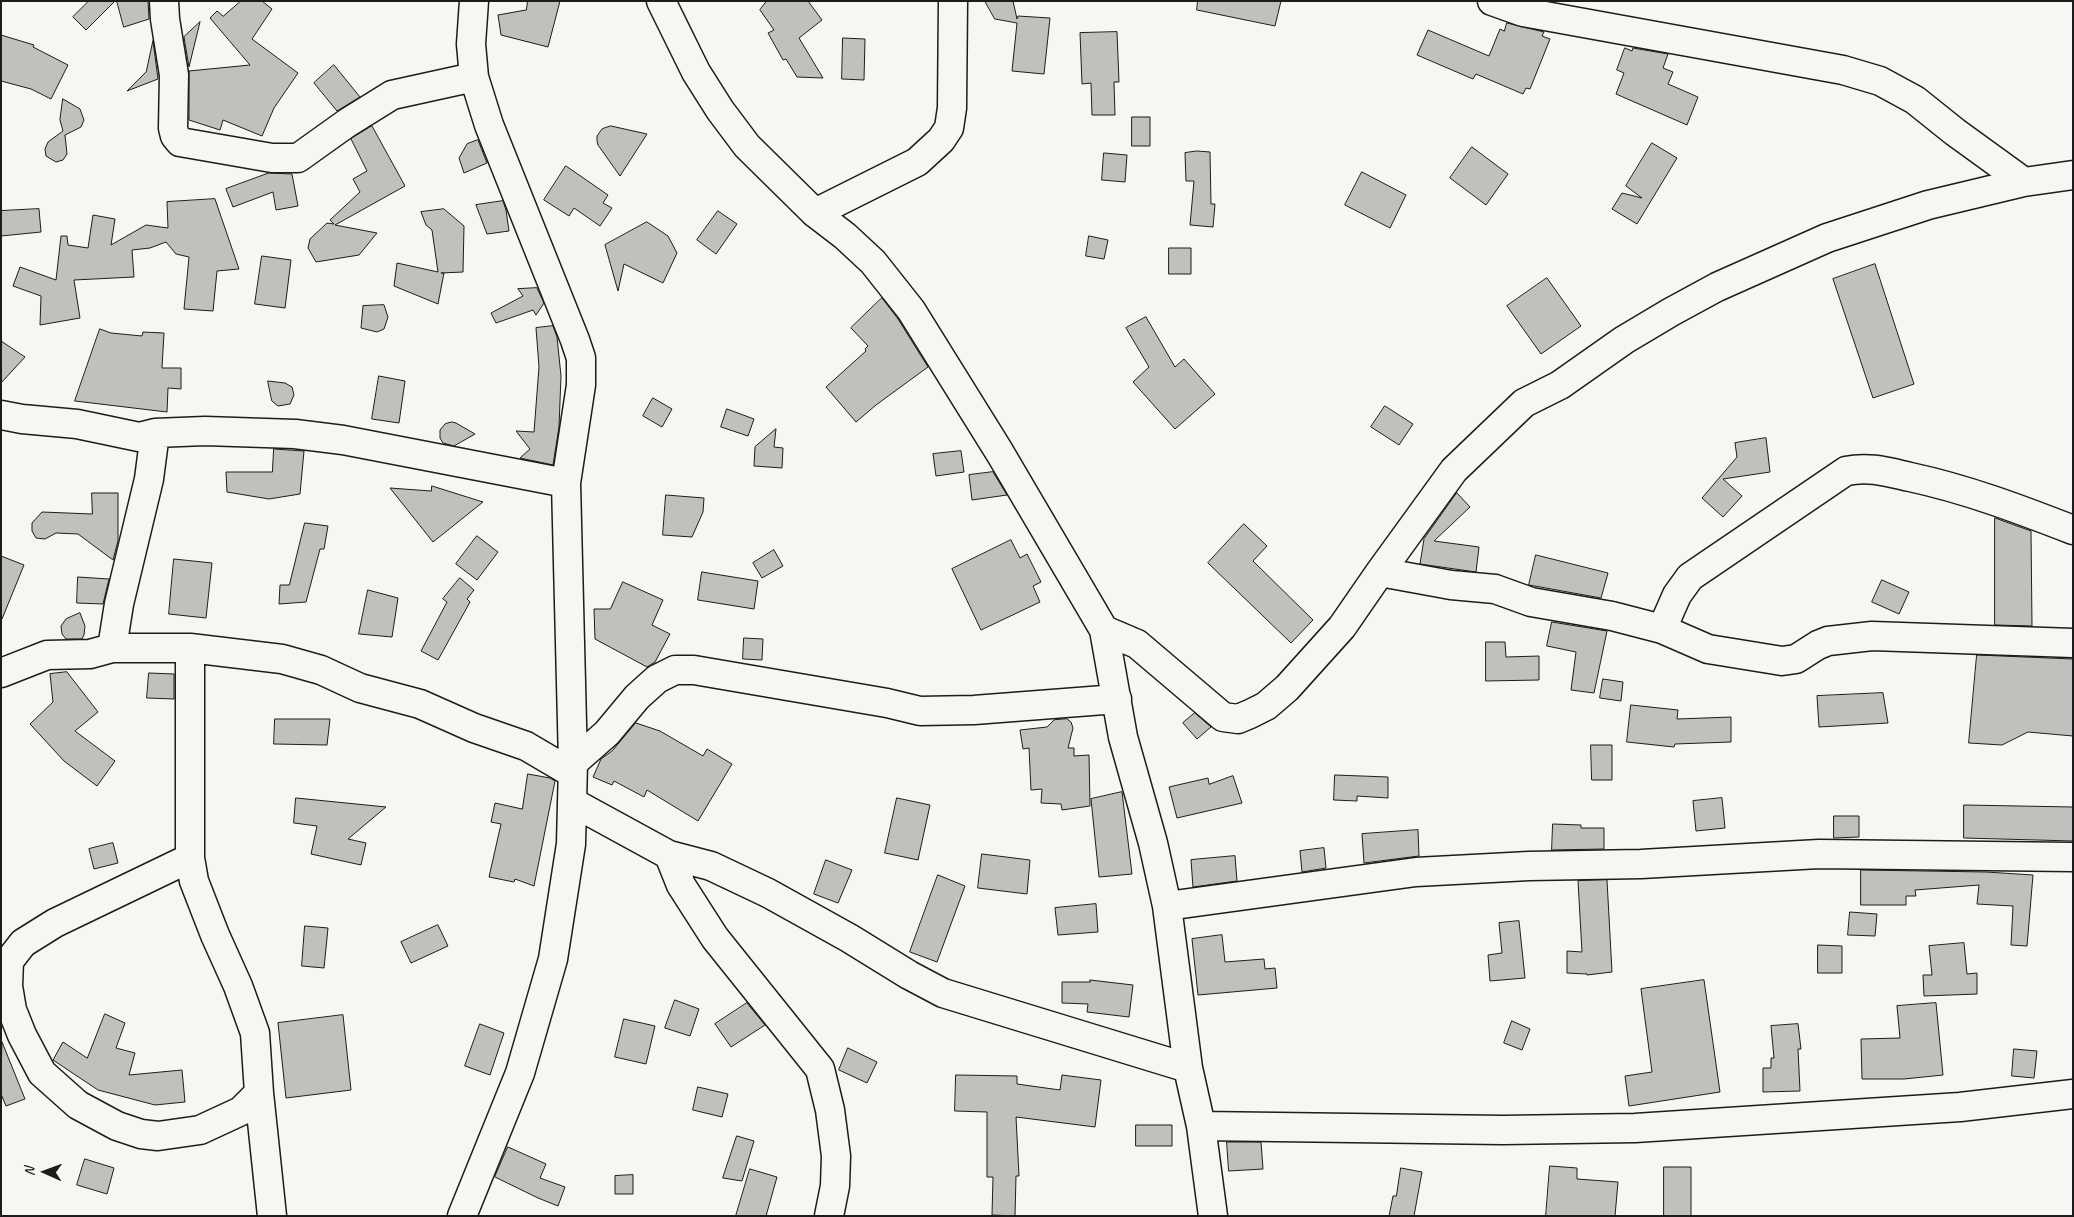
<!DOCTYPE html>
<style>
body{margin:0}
#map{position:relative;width:2074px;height:1217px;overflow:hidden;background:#f6f6f2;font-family:Caveat,sans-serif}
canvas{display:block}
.frame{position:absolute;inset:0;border:2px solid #1c1c1c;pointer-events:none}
.north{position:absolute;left:20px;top:1147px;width:50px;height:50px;-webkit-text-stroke:4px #f6f6f2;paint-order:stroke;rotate:272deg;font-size:14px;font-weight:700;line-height:20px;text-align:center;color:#1c1c1c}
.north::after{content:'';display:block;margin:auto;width:18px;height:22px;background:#1c1c1c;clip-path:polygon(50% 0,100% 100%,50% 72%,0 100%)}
</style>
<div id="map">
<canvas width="2074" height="1217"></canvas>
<div class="frame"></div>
<div class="north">N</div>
</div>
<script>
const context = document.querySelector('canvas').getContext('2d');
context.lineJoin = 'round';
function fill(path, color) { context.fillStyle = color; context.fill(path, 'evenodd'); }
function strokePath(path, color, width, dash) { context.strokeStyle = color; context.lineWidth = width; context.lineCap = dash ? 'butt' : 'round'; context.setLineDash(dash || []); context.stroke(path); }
const building = new Path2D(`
 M89,1H115L86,30L73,17Z
 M117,1H148L149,19L124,27Z
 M241,1H262L272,9L252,39L298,73L274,108L262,136L223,120L220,130L189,120V71L250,65L210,18L217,11L223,16Z
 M528,1H560L548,47L501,35L498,15L526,10Z
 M767,1H808L822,20L799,38L823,78L797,77L786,59L783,60L768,33L774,30L760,10Z
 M985,1H1013L1017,19L1018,16L1050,18L1044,74L1012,71L1017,23L995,19Z
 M1198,1H1281L1275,26L1197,10Z
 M200,22L189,67L184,37Z
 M1507,23L1544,32L1542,36L1550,39L1530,89L1526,88L1523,94L1476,74L1473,79L1417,55L1428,30L1489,56L1500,29L1504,31Z
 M1117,32L1119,82H1114L1115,115H1092L1091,83L1082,84L1080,33Z
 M1,35L34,45L33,47L68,65L51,99L31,89L1,81Z
 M843,38L865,39L864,80L842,79Z
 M153,41L158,79L127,91L146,72Z
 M1625,48L1632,51L1633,48L1668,54L1663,68L1673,72L1668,84L1698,97L1687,125L1616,94L1624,73L1617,70Z
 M334,65L360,97L337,111L314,83Z
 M63,99L80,109L84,120L81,127L65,135L67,154L63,160L56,162L46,156L45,149L48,142L63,131L60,120Z
 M1132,117H1150V146H1132Z
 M372,126L405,186L335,225L377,233L359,255L316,262L308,248L310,239L327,223L334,224L330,220L360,192L353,179L367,171L351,139Z
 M611,126L647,134L620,176L598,145L597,141V136L602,129Z
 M478,140L487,163L464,173L459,158L467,144Z
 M1652,143L1677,158L1637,224L1612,209L1622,193L1642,198L1626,186Z
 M1472,147L1508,174L1486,205L1450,178Z
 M1197,151L1210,152L1211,204H1215L1213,227L1190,225L1194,181H1186L1185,153Z
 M1104,153L1127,155L1125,182L1102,180Z
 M566,166L608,195L603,203L612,208L600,226L574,208L569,216L544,200Z
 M1362,172L1406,195L1390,228L1345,205Z
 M269,173L292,174L298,206L276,210L273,192L233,207L226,189Z
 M215,199L239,269L217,271L213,311L184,309L189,257L176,254L166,242L150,248L132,250L134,277L74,280L80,318L40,325L41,296L13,286L20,267L56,280L61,236H67L68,245L88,248L93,215L115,219L111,245L146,225L168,228L167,202Z
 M503,201L506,210L509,231L487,234L476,205Z
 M39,209L41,232L1,236V211Z
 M444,209L464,226L463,272L441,273H444L438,304L394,286L397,263L438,272L432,230L426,225L421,212Z
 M718,211L737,224L716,254L697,240Z
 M647,222L668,236L677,253L663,283L624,264L618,291L605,245Z
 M1089,236L1108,240L1104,259L1086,256Z
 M1169,248H1191V274H1169Z
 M262,256L291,260L285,308L255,304Z
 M1875,264L1914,384L1873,398L1833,279Z
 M1547,278L1581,326L1541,354L1507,306Z
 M537,288L544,303L536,315L533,310L496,323L491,313L523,296L518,289Z
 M882,298L898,319L928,367L876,405L856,422L826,387L866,351L865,349L868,346L851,328Z
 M384,305L388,317L384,329L377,332L361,328L363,306Z
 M1146,317L1175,367L1184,359L1215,394L1175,429L1133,382L1149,367L1126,328Z
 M553,326L557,337L561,376L559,427L553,465L520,458L530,449L516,431L534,432L539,367L536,328Z
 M100,329L111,333L142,336L143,332L164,333L162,368H181V389L168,388L167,412L75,401Z
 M1,341L25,357L1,383Z
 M379,376L405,381L399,423L372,419Z
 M268,381L285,383L292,387L294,395L290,404L278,406L272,401Z
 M653,398L672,409L662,427L643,416Z
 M1385,406L1413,424L1399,445L1371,427Z
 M727,409L754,419L748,436L721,427Z
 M452,422L456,423L475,434L454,446L443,443L440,438V430L445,424Z
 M776,429L774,447L783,448L782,468L754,466L755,447Z
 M1766,438L1770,472L1723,479L1742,496L1723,517L1702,498L1737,457L1735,443Z
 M274,449L304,451L300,494L269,499L227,492L226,472H272Z
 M961,451L964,472L936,476L933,454Z
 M993,472L1007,495L972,500L969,475Z
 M432,486L483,502L433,542L390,488L431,491Z
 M92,493H118V541L113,560L78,534L56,533L45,539L36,538L32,531V523L42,512L92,514Z
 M1457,493L1470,507L1434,541L1479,547L1476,572L1420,564L1424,539Z
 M666,495L704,498L703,512L692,537L663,535Z
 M1995,518L2031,531L2032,626L1995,625Z
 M305,523L328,526L324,549H320L306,602L279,604L280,585H289Z
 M1244,524L1267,546L1253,561L1313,620L1291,643L1208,563Z
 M477,536L498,552L477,580L456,564Z
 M1011,540L1020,558L1027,554L1041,582L1033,586L1040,602L981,630L952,569Z
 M774,550L783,566L762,578L753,563Z
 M1536,555L1608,573L1601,598L1529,585Z
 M1,556L24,565L2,619H1Z
 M174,559L212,563L206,618L169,614Z
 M702,572L758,581L754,609L698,600Z
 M78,577L109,579L103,604L77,603Z
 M460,578L474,590L467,599L470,602L438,660L421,651L447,602L443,599Z
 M1882,580L1909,592L1899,614L1872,602Z
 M623,582L663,600L652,625L670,634L655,662L647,667L595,639L594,609H610Z
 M368,590L398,598L392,637L359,634Z
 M80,613L85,626L84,635L82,639H66L62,634L61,626L66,619Z
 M1552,622L1607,631L1594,693L1571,690L1576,652L1547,646Z
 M744,638L763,639L762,660L743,659Z
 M1486,642H1505L1506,657L1539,656V680L1486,681Z
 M1977,655L2073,659V736L2028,732L2002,745L1969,743Z
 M67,672L98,712L75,731L115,761L97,786L64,761L30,724L53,702L50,674Z
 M149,673L174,674V699L147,698Z
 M1603,679L1623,682L1621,701L1600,698Z
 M1883,693L1888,723L1819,727L1817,696Z
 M1631,705L1678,710L1677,719L1731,717V742L1675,744L1674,747L1627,742Z
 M1195,713L1211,727L1197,739L1183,723Z
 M275,719H330L327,745L274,744Z
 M1067,719L1071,722L1073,728L1068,748H1074V756L1089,755L1090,806L1062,810L1061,804L1041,803L1042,789L1031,790L1029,748L1023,749L1020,730L1047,727L1054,720Z
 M636,723L660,731L703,756L707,749L732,764L698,821L647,790L644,797L614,781L612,785L593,777L601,759L612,751Z
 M1591,745H1612V780H1592Z
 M528,774L550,778L555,781L534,886L515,879L514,882L489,877L501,824L491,822L495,803L522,809Z
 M1335,775L1388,777V798L1357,796V801L1334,800Z
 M1233,776L1242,803L1177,818L1169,787L1208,778L1209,784Z
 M1122,792L1132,874L1099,877L1091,799Z
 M296,798L386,807L348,839L366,843L361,865L311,854L317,826L294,823Z
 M897,798L930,805L918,860L885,853Z
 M1722,798L1725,828L1696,831L1693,801Z
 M1964,805L2073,807V841L1964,838Z
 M1834,816H1859V837L1834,838Z
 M1553,824L1581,825V828H1604V849L1552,850Z
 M1418,830L1419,856L1364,863L1362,834Z
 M113,843L118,863L94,869L89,849Z
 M1324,848L1326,868L1302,872L1300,851Z
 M982,854L1030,860L1027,894L978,888Z
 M1235,856L1237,881L1193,887L1191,860Z
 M826,860L852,870L838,903L814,894Z
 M1861,870L1986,872L2033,875L2027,946L2011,945L2013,906L1977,904L1979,885L1915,890L1916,896H1906V905H1861Z
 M938,875L965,886L937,962L910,952Z
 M1607,880L1612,972L1587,975V974L1567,973V951L1582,952L1578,881Z
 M1096,904L1098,932L1058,935L1055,908Z
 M1850,912L1877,914L1875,936L1848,935Z
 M1519,921L1525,978L1490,981L1488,955L1502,953L1499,923Z
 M438,925L448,946L411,963L401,942Z
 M305,926L328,928L324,968L302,966Z
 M1222,935L1225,962L1264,959L1265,969L1275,968L1277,988L1198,995L1192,939Z
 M1964,943L1967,974L1977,973V994L1924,996L1923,975H1932L1929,946Z
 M1818,945L1842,946V973H1818Z
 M1090,980L1133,985L1129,1017L1087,1012L1088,1004L1062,1003V982H1090Z
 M1704,980L1720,1092L1629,1106L1625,1076L1652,1072L1641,989Z
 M675,1000L699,1009L690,1036L665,1028Z
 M747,1003L765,1025L731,1047L715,1024Z
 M1936,1003L1943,1075L1904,1079H1862L1861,1039L1900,1038L1897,1006Z
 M105,1014L125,1023L116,1048L135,1053L129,1075L182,1070L185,1102L155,1105L98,1090L53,1060L63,1042L87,1058Z
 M343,1015L351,1090L286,1098L278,1023Z
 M624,1019L655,1026L646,1064L615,1057Z
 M1512,1021L1530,1029L1522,1050L1504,1043Z
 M480,1024L504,1033L490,1075L465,1066Z
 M1798,1024L1801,1049H1798L1800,1091L1763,1092V1068H1771V1058H1774L1771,1026Z
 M2,1042L25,1099L6,1106L1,1094Z
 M848,1048L877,1062L867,1083L839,1070Z
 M2014,1049L2037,1051L2034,1078L2012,1076Z
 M956,1075L1017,1076V1084L1060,1090L1062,1075L1101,1080L1095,1127L1016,1117L1019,1176H1016L1015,1216L992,1215L993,1177H987V1112L955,1111Z
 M698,1087L728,1094L722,1117L693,1110Z
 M1136,1125H1172V1146H1136Z
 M737,1136L754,1141L742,1181L723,1178Z
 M1227,1142H1261L1263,1169L1229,1171Z
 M508,1147L546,1164L540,1178L565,1187L558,1206L538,1198L495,1177Z
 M85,1159L114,1168L107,1194L77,1185Z
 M1550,1166L1577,1168V1179L1618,1182L1615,1216H1546Z
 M1664,1167H1691V1216H1664Z
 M1401,1168L1422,1172L1414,1216H1389L1393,1196H1396Z
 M750,1169L777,1177L766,1216H736Z
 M633,1175V1194H615V1176Z`);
fill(building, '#c0c0bd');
strokePath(building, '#1c1c1c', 1);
const minor = new Path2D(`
 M164,1L165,19L174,75L173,128L175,136L180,142L272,158H298L347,123L392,95L474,77
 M661,1L696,72L720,110L747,146L815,213L845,236L873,262L911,310L1000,453L1104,630L1123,737L1153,843L1167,906L1188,1068L1201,1126L1213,1216
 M1492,1L1523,12L1843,70L1880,81L1915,100L1955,132L2024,182L2073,175
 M815,213L917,162L941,140L949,128L952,108L953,1
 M1,415L22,419L77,424L139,437L155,433L205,431L295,434L343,440L566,483
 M1380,572L1454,470L1524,403L1560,385L1624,340L1671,312L1717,287L1827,238L1928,205L2024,182
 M1662,629L1677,595L1690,577L1846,471C1869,466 1888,472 1910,477C1966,489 2019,509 2073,530
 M1104,630L1137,644L1223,717L1238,719L1250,714L1266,706L1287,688L1342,627L1380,572L1451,585L1495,589L1531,602L1612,616L1662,629L1708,649L1782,661L1796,659L1818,645L1828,641L1872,636L2073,643
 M112,648L119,604L149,479L155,433
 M190,648V858L194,881L215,935L238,986L255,1033L259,1093L272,1216
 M1,673L47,655L90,654L112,648H190L282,659L321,670L360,688L420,704L474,728L526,746L572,773
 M573,763L607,733L637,697L657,679L675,670H694L887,703L920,711L974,710L1117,699
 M572,802L669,855L711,866L768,893L849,938L909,975L943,993L1188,1068
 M669,855L681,885L715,938L820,1069L830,1110L836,1156L835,1186L829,1216
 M190,858L55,923L23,943L9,961L8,986L12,1010L22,1035L42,1073L78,1105L117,1126L141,1134L158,1136L200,1130L241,1111L259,1093
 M1167,906L1416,872L1529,866L1641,864L1819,854L2073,857
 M1201,1126L1503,1130L1635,1128L1960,1107L2073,1094
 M462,1216L520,1073L553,959L571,844L573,763L566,483L581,385V358L575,340L489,125L474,77L471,44L474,1`);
strokePath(minor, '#1c1c1c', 31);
strokePath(minor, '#f6f6f2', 28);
</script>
